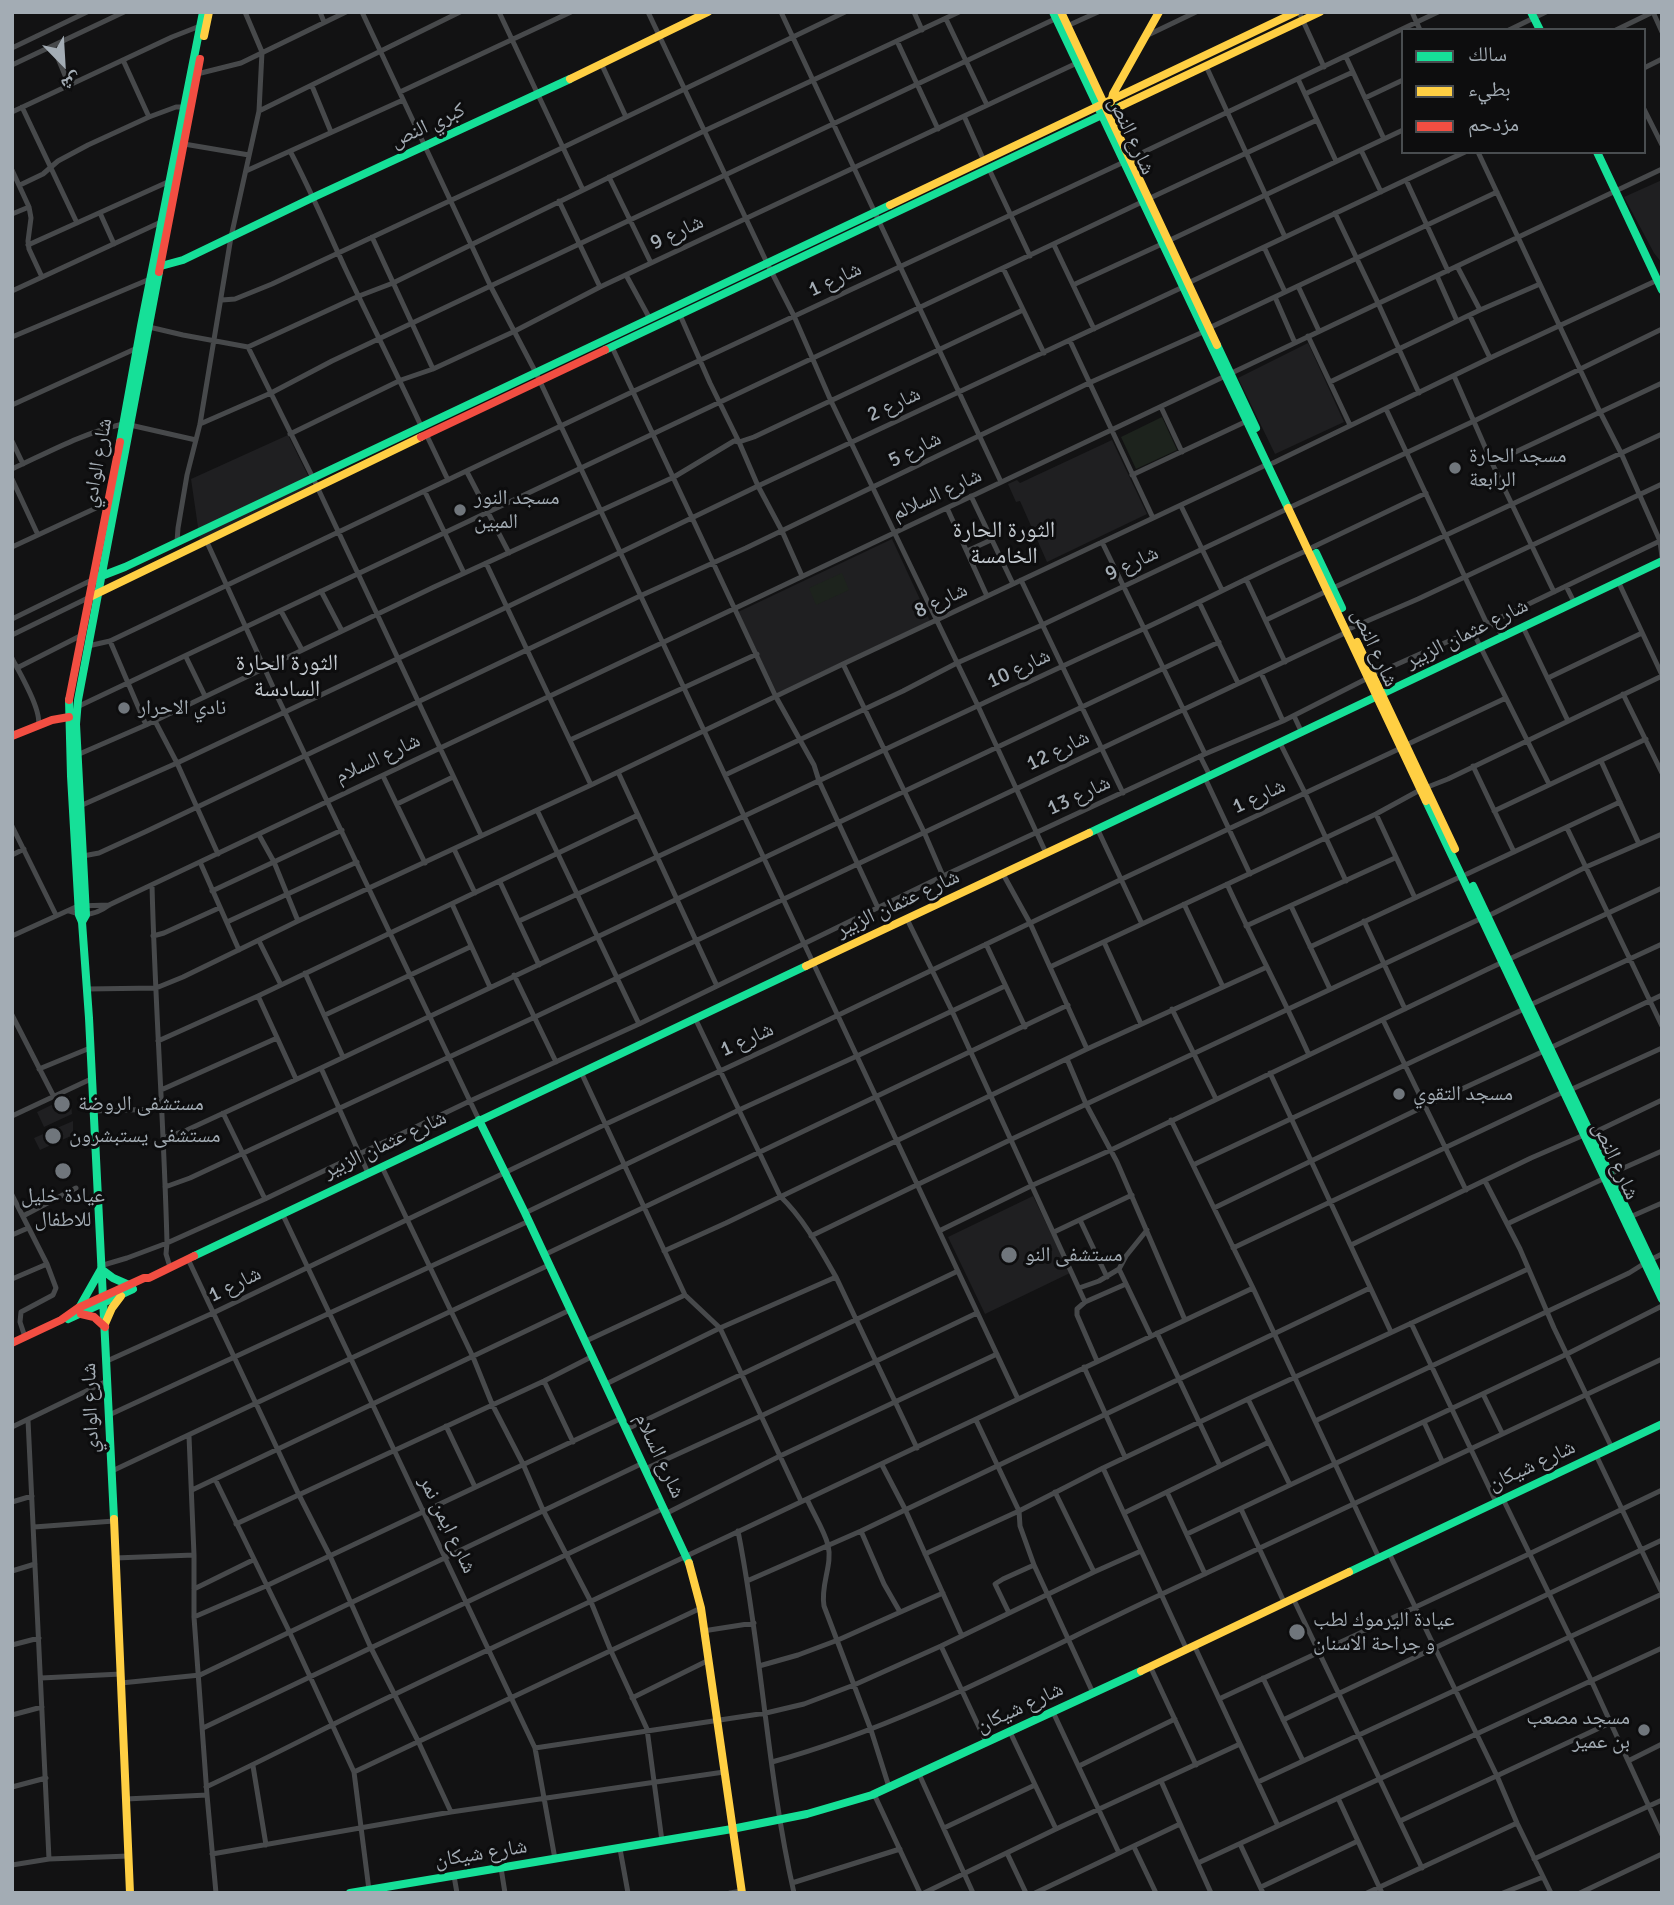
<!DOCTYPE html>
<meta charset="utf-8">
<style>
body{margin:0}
#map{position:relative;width:1674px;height:1905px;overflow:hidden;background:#121213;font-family:Signika,"Noto Naskh Arabic",sans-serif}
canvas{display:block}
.frame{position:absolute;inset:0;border:14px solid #a3acb4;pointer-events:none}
.legend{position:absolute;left:1401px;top:28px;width:245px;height:126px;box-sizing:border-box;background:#0d0d0e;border:2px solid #494d50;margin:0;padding:9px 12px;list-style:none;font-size:21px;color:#a3acb4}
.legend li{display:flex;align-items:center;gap:14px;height:35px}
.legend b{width:35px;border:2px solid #494d50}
.north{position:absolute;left:28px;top:28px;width:70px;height:70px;-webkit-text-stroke:5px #0d0d0e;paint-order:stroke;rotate:156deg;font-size:19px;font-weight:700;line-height:28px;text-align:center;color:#a3acb4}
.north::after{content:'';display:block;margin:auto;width:24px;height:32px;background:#a3acb4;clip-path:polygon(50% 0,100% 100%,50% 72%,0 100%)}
</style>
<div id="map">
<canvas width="1674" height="1905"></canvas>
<div class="frame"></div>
<ul class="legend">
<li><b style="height:9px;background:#16e098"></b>سالك</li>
<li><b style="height:9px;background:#ffcf43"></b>بطيء</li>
<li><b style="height:9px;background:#f24e42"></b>مزدحم</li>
</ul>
<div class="north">ش</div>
</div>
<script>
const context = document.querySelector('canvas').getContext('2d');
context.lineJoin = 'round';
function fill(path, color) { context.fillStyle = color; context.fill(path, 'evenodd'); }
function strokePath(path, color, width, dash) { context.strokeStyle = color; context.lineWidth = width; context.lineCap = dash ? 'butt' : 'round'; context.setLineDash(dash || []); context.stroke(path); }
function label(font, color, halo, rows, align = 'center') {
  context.font = font + ' Signika,"Noto Naskh Arabic",sans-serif'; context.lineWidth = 6; context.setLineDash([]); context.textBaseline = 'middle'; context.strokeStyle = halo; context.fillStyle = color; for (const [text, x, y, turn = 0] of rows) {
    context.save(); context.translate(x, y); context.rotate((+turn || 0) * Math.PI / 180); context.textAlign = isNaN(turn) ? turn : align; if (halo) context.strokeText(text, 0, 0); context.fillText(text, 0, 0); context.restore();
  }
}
fill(new Path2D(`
 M1662,180V263L1654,253L1624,197Z
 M1308,343L1344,422L1275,454L1238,378Z
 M288,435L313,486L200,541L191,479Z
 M1112,440L1147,514L1047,562L1020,501L1016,502L1008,484L1017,480L1020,483Z
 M892,539L930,621L777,693L738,612Z
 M70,1096L72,1114L44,1127L37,1112Z
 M73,1121V1135L40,1150L34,1138Z
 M1033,1196L1070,1273L985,1314L948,1237Z`), '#1f1f21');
fill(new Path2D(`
 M1162,417L1177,450L1136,469L1121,437Z
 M842,573L849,590L816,605L809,588Z`), '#1d231d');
strokePath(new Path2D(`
 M320,12L324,22
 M362,12L491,287L536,373L1018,1399
 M499,12L583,190
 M648,12L767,263L794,316L831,401L978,706L1046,853
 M781,12L1001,482
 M914,12L922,30
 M1299,12L1324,67
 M1412,12L1420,30
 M1653,12L1662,32
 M946,19L987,105
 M1067,26L1098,12
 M1509,30L1546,12
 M1616,30L1653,12
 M1148,35L1196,12
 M897,41L938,129
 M53,46L69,85
 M12,48L87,12
 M1346,57L1384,139
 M123,60L149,117
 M601,63L626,117
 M12,65L124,12
 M1206,66L1285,237
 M1644,68L1662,59
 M197,74L241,63L346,12
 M1298,79L1336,161
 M312,86L331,132
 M400,92L571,12
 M1305,94L1353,72
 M1365,98L1403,80
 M22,107L77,223
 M1644,109L1662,145
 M259,111L460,12
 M12,112L172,37L200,26
 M964,116L984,161
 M184,144L249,155
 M1361,150L1381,192
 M290,151C310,189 327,229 345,268C370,321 397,374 422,428
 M1478,152L1600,412L1621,453L1660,541L1662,557
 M1129,159L1438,12
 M989,169L1030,256
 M12,170L29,207L31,218L28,241L29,249L42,277
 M246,171L403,100
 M609,177L651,263
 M1406,180L1448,271
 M20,185L43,174L58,161L88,145L149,117L176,107H184
 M1148,199L1317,120
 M559,201L600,287
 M100,213L114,244
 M1335,213L1378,303L1419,393
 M12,214L29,207
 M372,237L433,369
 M1168,241L1403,130
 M28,245L170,181
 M1054,245L1094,329
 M1264,247L1285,292
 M1457,266L1480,310
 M1003,268L1044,353
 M626,275L650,319
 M1437,276L1457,321
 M1188,283L1465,152
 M1073,285L1162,244
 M1298,286L1319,331
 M12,291L161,222
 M1275,297L1295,343
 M222,300L235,299L272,284L518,169L845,12
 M680,315L710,383L739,442L758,486L782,531L802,576
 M1470,316L1490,358
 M149,327L183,335L248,347
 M1209,328L1497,192
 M1308,336L1350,425
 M12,337L150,279
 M1070,341L1153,518
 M612,347L776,697L814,765L819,781L878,908
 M1454,376L1492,463L1554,592
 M1330,382L1480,310L1540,284
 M12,405L137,348
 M1161,407L1182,452
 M1386,409L1487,624
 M200,424L271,393L332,361L1057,18
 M130,425L196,440
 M290,434L401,380L433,369L513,332L600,287L1077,63
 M427,436L448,480
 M12,441L23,464
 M1273,463L1490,358L1662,278
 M1492,463L1662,383
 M12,469C49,452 83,433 123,424
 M467,472L509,553
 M1132,475L1247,421
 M12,479L38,535
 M425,492L464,573
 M971,496L1013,584
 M1181,506L1222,590
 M1293,506L1474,421L1662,329
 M947,508L987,596
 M206,540L278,698L479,1120
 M177,542L178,528L187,475L200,424L231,237L259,111L262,52L245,12
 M1102,542L1205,754
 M12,547L109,502
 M1313,547L1426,493
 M967,551L991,540
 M486,563L591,785
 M1246,579L1285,662
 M1021,580L1123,793
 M1618,581L1662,675
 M1566,586L1574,602
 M1333,588L1662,434
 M321,591L342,631
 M1199,602L1238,683
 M281,611L302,650
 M12,619L94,579
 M1266,620L1327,591
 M1491,622L1504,636
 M1523,627L1568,721
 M1351,628L1418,599L1662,484
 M1472,630L1549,784
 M12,635L90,597
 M110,641L146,725
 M88,646L110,641L632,392L1124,162
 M186,657L205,696
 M12,658C19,672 43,712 38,726
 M843,664L924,832L943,876
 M17,668L82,635
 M1261,673L1283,721
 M1373,675L1487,624L1662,540
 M1548,678L1642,633
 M1623,694L1662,773
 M77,707L1142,202
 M1294,716L1302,733
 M155,721L177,763L218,854
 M570,740L757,654
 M1280,743L1305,793L1346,881
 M1406,745L1506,698
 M77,755L146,725L434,587L674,477L734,441L739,442L754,437L1023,310
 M1200,756L1210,776
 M1601,761L1639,844
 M1473,766L1514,852
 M618,772L717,986
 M725,775L903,691L957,663L1042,625L1289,508
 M383,776L425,863
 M1205,778L1250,874
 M397,804L453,777
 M80,806L177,763L507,607L758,486L1183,287
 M537,810L639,1024
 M1494,811L1646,739
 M1376,814L1415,898
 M12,826L56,915
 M1097,828L1142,924
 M1567,828L1662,1026
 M259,835L274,862L298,921
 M481,835L313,478L248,347L359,296L393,283L704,131L959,12
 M454,849L475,893
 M12,855L24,849
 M83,856L99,853L147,831L640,596L746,548L1089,383L1203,332
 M200,862L239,950
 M1003,874L1030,923L1087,1049
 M1467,874L1620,802
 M500,882L539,965
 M1227,884C1253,941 1283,997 1309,1055
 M152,885C155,1005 164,1124 167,1243L166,1254L170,1267
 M212,891L342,830
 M452,904L490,987
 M1184,904L1223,987
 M1291,906L1330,989
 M69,911C83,917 96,915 109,905L1662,169
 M1488,916L1586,867L1662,834
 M907,919L952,1011L1085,1302
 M519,921C727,826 933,725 1141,630C1197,604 1252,575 1308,550
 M1364,921L1405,1009
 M227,922L357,862
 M1246,926L1395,858
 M12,936L78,906L109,905
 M153,936L164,933L219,908
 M259,941L281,985
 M1104,942L1141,1024
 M986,944L1025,1027
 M1310,947L1462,876
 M1050,967L1281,859L1376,814L1420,790L1448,779L1662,676
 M305,973L343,1057
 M514,975L556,1062
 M87,989L156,988L183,977L298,921L591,785L843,664L1268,464
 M258,996L296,1079
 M1530,1005L1662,944
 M1172,1009L1216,1099
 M12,1015L54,1097
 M325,1015L470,947
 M695,1018L780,1196C804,1219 820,1249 836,1277L917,1448
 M1383,1020L1466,1190
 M158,1041L258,996L638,815
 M1550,1048L1662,995
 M1067,1059L1086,1104L1117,1162L1185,1320
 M321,1068L368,1173
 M39,1069L90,1048
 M581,1072L685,1295L720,1328L801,1501
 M1270,1073L1391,1332
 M161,1090L277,1038
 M1570,1090L1662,1048
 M93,1111L162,1109
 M223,1113L265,1199
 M12,1116L91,1079
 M1171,1120L1253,1288L1379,1558
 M1591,1134L1662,1100
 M163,1138L187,1130L321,1068L1219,642
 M1193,1165L1524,1009
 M382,1167L473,1357L492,1404L523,1464L543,1510L591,1602L611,1651L647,1729L662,1841
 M1610,1174L1662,1151
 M1485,1181L1520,1249L1554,1328L1612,1448
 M165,1187L190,1178L535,1017L1347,632
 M12,1195L47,1264L56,1288L53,1295L21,1312L20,1322L25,1337
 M1214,1208L1425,1106L1544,1051
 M282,1213L535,1748L555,1859
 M525,1213L739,1110L857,1056L1005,986
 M23,1216L76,1188
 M1630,1217L1662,1203
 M1080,1220L1107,1277
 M1507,1224L1605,1178
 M939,1231L1033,1185L1111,1150L1488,969L1662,888
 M1054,1232L1132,1195
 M12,1235L28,1228
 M811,1236L1012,1139L1482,918
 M1351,1245L1531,1158L1584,1135
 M1233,1248L1563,1092
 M664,1251L726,1223L1087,1049L1267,967
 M544,1255L1068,1005
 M188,1259L299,1495L330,1556L371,1648L418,1741L451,1812
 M1650,1260L1662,1254
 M100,1266L127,1258L167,1243L265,1199L470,1101L639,1024L943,876L1205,754L1283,721L1368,678
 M1119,1269L1151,1336
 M12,1279L47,1264
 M1079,1288L1099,1281L1119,1269L1126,1256L1147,1230
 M1411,1323L1496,1502
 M1157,1333L1220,1466
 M586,1341L685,1295
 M107,1361L213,1313L606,1124L776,1045L1122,879L1401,748
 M1097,1361L1077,1315V1309L1085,1302L1126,1284
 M1084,1367L1125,1457
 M544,1381L573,1442
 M606,1384L720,1328L836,1277
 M1483,1394L1502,1433
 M1248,1399L1290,1485
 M109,1415L529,1221
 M28,1420L49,1859
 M976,1420L1019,1511L1020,1526L1034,1565L1093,1693
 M1315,1421L1629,1273L1645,1263
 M1424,1422L1442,1461
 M446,1426L475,1487
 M12,1427L107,1381
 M627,1429L958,1271
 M189,1436L194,1555V1617L207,1795L216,1893
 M1596,1455L1662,1593
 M882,1465L905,1509L962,1636
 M1103,1468L1186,1648
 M645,1469L761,1416L977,1313
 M112,1471L549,1265
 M215,1479L289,1631L354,1772L369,1890
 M192,1490L570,1310
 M1055,1492L1094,1572
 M1167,1492L1205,1574
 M807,1499C813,1513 824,1530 828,1545C833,1565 820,1585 824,1606L871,1730L889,1787
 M1503,1499L1591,1680L1662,1835
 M12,1502L32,1496
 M1241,1509L1284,1602
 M667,1513L780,1456L997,1354
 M1124,1513L1269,1442
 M236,1524L544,1381L593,1356
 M34,1527L114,1521
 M738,1531C762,1651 767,1774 794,1893
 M861,1531L884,1584L900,1612
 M1187,1534L1290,1485L1567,1354L1662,1306
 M1389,1553L1497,1776L1517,1823L1551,1893
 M925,1554L1019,1511L1103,1468L1248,1399L1528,1269
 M115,1558L194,1555
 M12,1571L35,1564
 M747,1581L861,1531L1370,1288
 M194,1589L253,1560
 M1293,1598L1422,1868
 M1009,1613L995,1584L1003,1579L1034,1565
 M194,1617L266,1586L622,1418
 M703,1631L754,1623
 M12,1645L39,1638
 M1194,1645L1278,1826
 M941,1646L986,1742
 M759,1666L798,1655L838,1640L943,1593
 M1150,1666L1196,1765
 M41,1678L121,1674
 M1263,1678L1303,1761
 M121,1683L200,1675L643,1463
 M632,1698L707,1661
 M1219,1699L1529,1554L1662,1490
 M1053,1712L1119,1853
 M12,1715L42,1707
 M1283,1720L1662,1540
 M203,1728L664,1508
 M1010,1732L1056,1829
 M535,1748L766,1713L804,1704L854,1685L941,1646L1094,1572L1141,1551
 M1628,1761L1662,1744
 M772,1762C903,1726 1023,1660 1145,1602C1317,1521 1490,1440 1662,1359
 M253,1766L266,1845
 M1079,1766L1175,1719
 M354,1772L701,1608
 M919,1774L973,1893
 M1161,1781L1211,1893
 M1258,1782L1662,1594
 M12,1787L46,1778
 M206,1787C249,1767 290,1746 332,1725C384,1699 437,1674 490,1649C744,1529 998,1408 1253,1288
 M874,1794L920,1893
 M1338,1798L1382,1893
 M126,1799L207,1795
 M1400,1821L1610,1723
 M944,1828L1035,1785
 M1240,1844L1263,1893
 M1134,1847L1156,1893
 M620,1849L628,1893
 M1007,1853L1026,1893
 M212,1854L451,1812L724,1772
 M1534,1859L1662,1800
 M1198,1863L1662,1648
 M12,1865L49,1859L129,1856
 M501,1868L505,1893
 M454,1876L457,1893
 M792,1883L900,1849
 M1261,1887L1358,1841
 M730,1893L742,1891
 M924,1893L1056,1829L1240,1744
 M1035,1893L1180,1824
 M1367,1893L1517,1823
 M1503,1893L1543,1877
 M1580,1893L1662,1854`), '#47494b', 5);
strokePath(new Path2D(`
 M1053,12L1288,508
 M1531,12L1540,30
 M1597,152L1662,290
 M161,266L183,260L314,197L570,79
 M1217,345L1256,428
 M605,350L1121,106
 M120,442L141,326L203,12
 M1316,553L1342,608
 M94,579L125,567L890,205
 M69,700L71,776L79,915L82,922L89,1018L114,1519
 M1426,801L1662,1299
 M1089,833L1662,561
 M1473,886L1662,1284
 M82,922L86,915L76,724L78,700L159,272
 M479,1120L525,1213L689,1563
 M194,1256L806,966
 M101,1269L113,1278L129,1285
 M79,1308L100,1271
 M68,1319L133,1289
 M1349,1572L1662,1424
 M350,1893L732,1829L807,1814L872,1795L1141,1671`), '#16e098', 8);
strokePath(new Path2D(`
 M1061,12L1217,345
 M204,36L209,12
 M570,79L708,12
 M1111,102L1113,94L1159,12
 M1121,106L1320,12
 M890,205L1296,12
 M1288,508L1426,801
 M90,597L421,437
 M1357,642L1455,849
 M806,966L1089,833
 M105,1324L112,1308L121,1296
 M114,1519L130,1893
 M689,1563L701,1608L742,1893
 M1141,1671L1349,1572`), '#ffcf43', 8);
strokePath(new Path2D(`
 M159,272L200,59
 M421,437L605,350
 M69,700L120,442
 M12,736L52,720L69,717
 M81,1314L94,1317L105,1327
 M12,1343L61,1320L78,1308L144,1278H149L194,1256`), '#f24e42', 8);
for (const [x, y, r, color] of [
 [1455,468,7,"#70767c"],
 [460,510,7,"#70767c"],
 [124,708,7,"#70767c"],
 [1399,1094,7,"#70767c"],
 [62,1104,9,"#70767c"],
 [53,1136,9,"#70767c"],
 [63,1171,9,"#70767c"],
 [1009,1255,9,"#70767c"],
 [1297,1632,9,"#70767c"],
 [1644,1730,7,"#70767c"]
]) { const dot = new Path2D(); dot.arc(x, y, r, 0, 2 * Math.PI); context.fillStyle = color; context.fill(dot); strokePath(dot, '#0d0d0e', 2.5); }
label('21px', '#a3acb4', '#0d0d0e', [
 ["كبري النص",428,126,-25],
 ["شارع النص",1131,136,65],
 ["شارع 9",677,233,-25],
 ["شارع 1",835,280,-25],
 ["شارع 2",894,405,-25],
 ["شارع 5",915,450,-26],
 ["شارع الوادي",98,463,-80],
 ["شارع السلالم",937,495,-25],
 ["شارع 9",1132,564,-25],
 ["شارع 8",941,601,-25],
 ["شارع عثمان الزبير",1467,634,-26],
 ["شارع النص",1374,648,65],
 ["شارع 10",1019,669,-25],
 ["شارع 12",1058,751,-26],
 ["شارع السلام",378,759,-25],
 ["شارع 13",1079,796,-25],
 ["شارع 1",1259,797,-25],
 ["شارع عثمان الزبير",898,904,-25],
 ["شارع 1",747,1040,-24],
 ["شارع عثمان الزبير",385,1145,-25],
 ["شارع النص",1615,1161,65],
 ["شارع 1",235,1285,-26],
 ["شارع الوادي",91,1408,-92],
 ["شارع السلام",659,1456,65],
 ["شارع شيكان",1532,1466,-25],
 ["شارع ايمن نمر",447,1525,64],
 ["شارع شيكان",1020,1708,-25],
 ["شارع شيكان",481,1854,-9]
]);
label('21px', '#a3acb4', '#0d0d0e', [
 ["مسجد الحارة",1469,456],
 ["الرابعة",1469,480],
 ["مسجد النور",474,498],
 ["المبين",474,522],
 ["نادي الاحرار",138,708],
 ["مسجد التقوي",1413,1094],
 ["مستشفى الروضة",78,1104],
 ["مستشفى يستبشرون",69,1136],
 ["عيادة خليل",63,1196,"center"],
 ["للاطفال",63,1220,"center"],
 ["مستشفى النو",1025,1255],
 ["عيادة اليرموك لطب",1313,1620],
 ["و جراحة الاسنان",1313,1644],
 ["مسجد مصعب",1630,1718,"right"],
 ["بن عمير",1630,1742,"right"]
], 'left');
label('23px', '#c4cad0', '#0d0d0e', [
 ["الثورة الحارة",1004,531],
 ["الخامسة",1004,557],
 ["الثورة الحارة",287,664],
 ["السادسة",287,690]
]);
</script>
